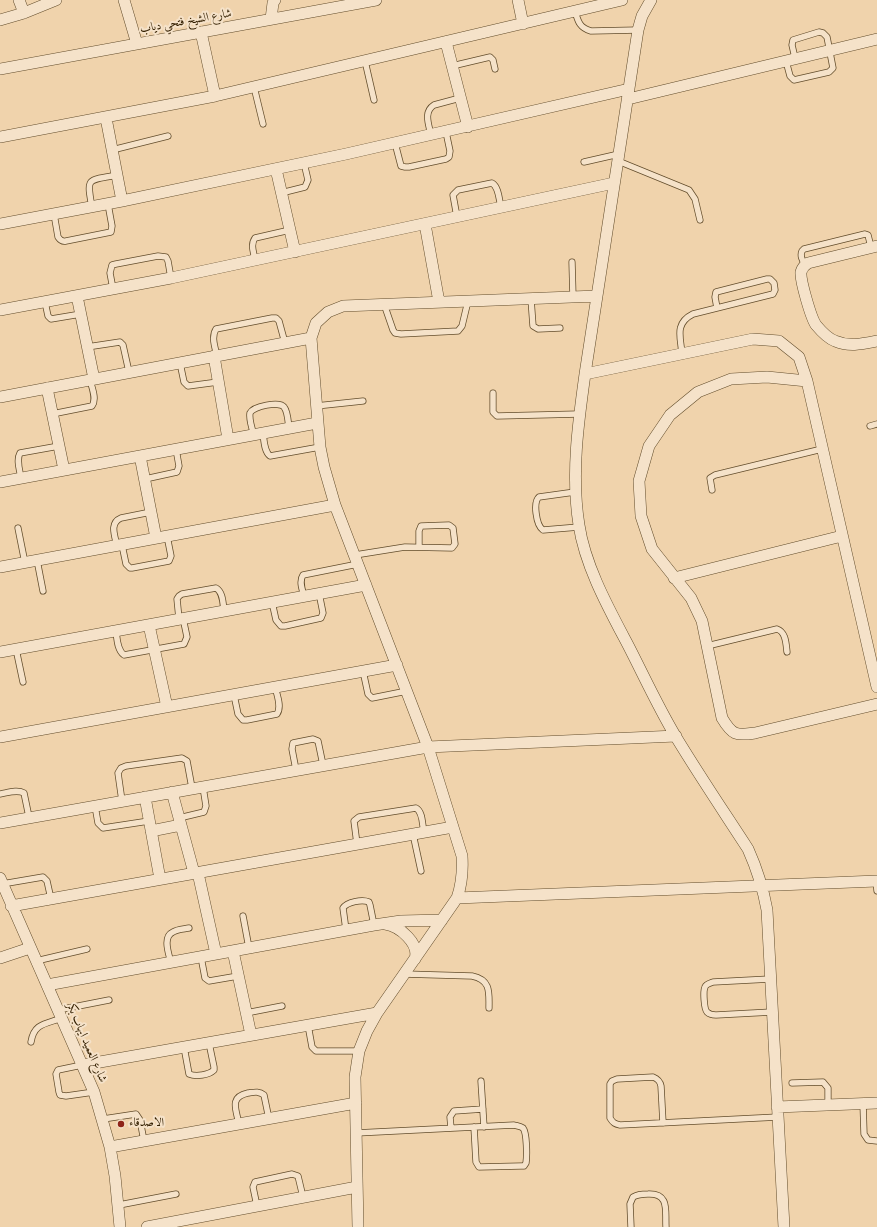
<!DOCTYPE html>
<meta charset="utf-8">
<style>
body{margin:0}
canvas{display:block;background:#f0d3ac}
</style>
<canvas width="877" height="1227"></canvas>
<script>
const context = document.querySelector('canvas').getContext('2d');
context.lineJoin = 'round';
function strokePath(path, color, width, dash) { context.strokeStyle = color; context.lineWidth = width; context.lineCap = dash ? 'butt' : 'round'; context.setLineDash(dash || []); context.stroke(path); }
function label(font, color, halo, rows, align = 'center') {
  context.font = font + ' "IM FELL English",Amiri,serif'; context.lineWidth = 4; context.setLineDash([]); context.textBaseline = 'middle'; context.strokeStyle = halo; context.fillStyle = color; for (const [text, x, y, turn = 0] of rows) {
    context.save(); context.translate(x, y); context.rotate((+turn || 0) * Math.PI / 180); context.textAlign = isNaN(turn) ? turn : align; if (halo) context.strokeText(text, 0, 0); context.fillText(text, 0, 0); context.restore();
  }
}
const lane = new Path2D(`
 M575,11C578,22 580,28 591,31L638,30
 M365,61L374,100
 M786,61L790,76L794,80L829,72L833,68L827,37L823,33L819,32L793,40L792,45L795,58
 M452,66L490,57L493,60L495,69
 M254,87L263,124
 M431,135C429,125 423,112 434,105L460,98
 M395,143L401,166L405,167H409L446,159L449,157L450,151L446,132
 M112,150L168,136
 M618,161L689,190L695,199L700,220
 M584,162L619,154
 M281,193L305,187L308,180L304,163
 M92,207C86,176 88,181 117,175
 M54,214L58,237C60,240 62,242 66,241L111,232L112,226L108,204
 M457,217L453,195L458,190L492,183C499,187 499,200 501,207
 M255,260C254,253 250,245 255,238L290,230
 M572,262L573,297
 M805,264C802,261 800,255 802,251L804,249L865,234L868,235L871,247
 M113,289L110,273L112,265L116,264L158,256L166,257L168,261L171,278
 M531,299L533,326L538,329L560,328
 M45,302L48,316L51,319L81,314
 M384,304L393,330L395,333L401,334L458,331L462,326L468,301
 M87,347L120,342L123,345L129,372
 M682,353C680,336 675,323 693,314L773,294L775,290L774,283L770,279H767L716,292L715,297L717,308
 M217,356C215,347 211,337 216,329L272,318H276L279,321L285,343
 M180,363L184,382L188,386L218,382
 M493,393V412L497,416L579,414
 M316,406L363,401
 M52,414L92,406C97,399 92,388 90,380
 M870,426L877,424
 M263,433C264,440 264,451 270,456L320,447
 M254,435C252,429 249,419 250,413C253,406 280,401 284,407C288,412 288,422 289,428
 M21,478C20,471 16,460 20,453L59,446
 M145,479L177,472L179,466L176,449
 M712,490L710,478L715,475L822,449
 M575,492L539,497C533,502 536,525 543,530L579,527
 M18,528L25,563
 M122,545L126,564L130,568H132L169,561L171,556L167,536
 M117,546C115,536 109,523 121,518L151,512
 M355,555L405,547L452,548L455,544L453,528L449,525L421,526L419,531V547
 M37,560L43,591
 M304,596C302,589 299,581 303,575L358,564
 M272,602L276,620L281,626H285L321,618L323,613L319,593
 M179,619L177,599L179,596L182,594L216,588C223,592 223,603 224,611
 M116,631C117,638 117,650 124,655L184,644L187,637L183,618
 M707,646L777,629C786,632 786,644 787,652
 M16,649L23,682
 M363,671L368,694L372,698L407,691
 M234,695L238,714L243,720H247L277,714C282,707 277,695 275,687
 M296,770L292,749L293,743L313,739L318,741L323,765
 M0,794C7,793 17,789 24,793L29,817
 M122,801L118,773L121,768L126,766L182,758L187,761L192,788
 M95,806L98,823L103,828L149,821
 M179,818L204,812L206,806L203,787
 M413,834L421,871
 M357,844L354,821L359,817L416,808C423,812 422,824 424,832
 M876,881L877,891
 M2,884L43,877L47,881L51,899
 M243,916L249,948
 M346,930L343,908C347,902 362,899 369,902L370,905L374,925
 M201,957L205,978L209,981L238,976
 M36,961L87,949
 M171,963C169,954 162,937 173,932C177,929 184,929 189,928
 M404,974L472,976C491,980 489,992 489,1008
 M770,979L713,982C710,983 706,984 705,987C703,991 704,1009 707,1012C709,1014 713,1015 716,1015L772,1012
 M58,1010L109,1000
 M246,1013L282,1006
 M308,1025L312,1047L316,1051H359
 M31,1042C34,1023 46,1024 62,1018
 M184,1047L189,1074C196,1077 209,1075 214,1070V1067L209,1043
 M82,1065L58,1070L56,1074L59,1092L60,1095L66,1096L94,1092
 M481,1081L484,1127
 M792,1083L823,1082L828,1088V1105
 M863,1103L864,1134L868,1140L877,1141
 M103,1119L136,1114L140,1120L144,1141
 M663,1123L661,1086C660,1081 658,1079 653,1077L617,1079L612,1081L610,1084V1118C613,1123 615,1124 620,1125L778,1117
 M239,1124C236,1109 229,1097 248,1093C255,1092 259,1091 264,1095L269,1119
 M451,1128L450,1117L454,1111L483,1109
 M356,1133L514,1125C517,1126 520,1126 523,1128C527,1133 527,1156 526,1163L524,1166H521L479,1167L476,1162L474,1127
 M119,1205L176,1194
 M257,1206L253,1187L255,1182L292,1174L298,1176L303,1197
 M631,1227L630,1204L633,1197C638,1194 643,1194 648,1194C670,1193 665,1211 666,1227`);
const street = new Path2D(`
 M19,0L24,13
 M124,0L137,44
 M518,0L523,24
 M651,0L642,16L638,30L585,374C578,424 571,475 579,525C585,566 609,609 628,645C644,676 658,707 676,737C699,775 724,812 748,849C757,869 763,888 767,910L784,1227
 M271,19L273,3L275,0
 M0,20L24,13L56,0
 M201,32L215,96
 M446,42L468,127
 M0,69L376,0
 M628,99L877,39
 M106,118L122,201
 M0,137L215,96L622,0
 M276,169L295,252
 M0,224L122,201L346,154L629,89
 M425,224L439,302
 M877,246L808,263C805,265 802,268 801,272C800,280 811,318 816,325C821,331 827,338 835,341C849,347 862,344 877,341
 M77,296L94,379
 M0,310L171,278L614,183
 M214,356L228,439
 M585,374L753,339L779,341L799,357L807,381L877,687
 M807,381L767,377L731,379L698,392L670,415L649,446L639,481L641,516L652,549L691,598L702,621L722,718C732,735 736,736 755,733L877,704
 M47,388L64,470
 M0,397L311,338
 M140,456L156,538
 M0,482L317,423
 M0,567L335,505
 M674,578L842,536
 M149,625L167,707
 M0,652L366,585
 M0,737L397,665
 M172,792L194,873
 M145,797L160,879
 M0,823L428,747L676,736
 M151,831L181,825
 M198,873L216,954
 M0,878L94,1092L110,1147L115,1176L120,1227
 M457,898L877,881
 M11,906L453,827
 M385,924C400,926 420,944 415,959
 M233,951L251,1035
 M0,958L30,948
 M47,985L374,925L401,921L442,920
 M83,1065L377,1013
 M777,1107L877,1103
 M110,1147L356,1103
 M147,1227L357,1187
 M358,1227L355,1077L359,1051L367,1031L377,1013L457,898C462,884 463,872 462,856L428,747L335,505L324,467L320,447L311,338L316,323L328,312L343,306L597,296`);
strokePath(lane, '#634d2c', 7);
strokePath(street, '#634d2c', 12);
strokePath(lane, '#f5e2c9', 5.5);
strokePath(street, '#f5e2c9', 11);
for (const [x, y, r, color] of [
 [121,1124,4,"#8f2418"]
]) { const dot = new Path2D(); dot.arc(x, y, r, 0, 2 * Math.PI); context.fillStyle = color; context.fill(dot); strokePath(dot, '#f5e2c9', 1.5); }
label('12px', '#342002', '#f5e2c9', [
 ["شارع الشيخ فتحي دياب",186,22,-10],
 ["شارع العميد ايهاب بكر",86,1043,67]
]);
label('12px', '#342002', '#f5e2c9', [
 ["الاصدقاء",129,1124]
], 'left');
</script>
